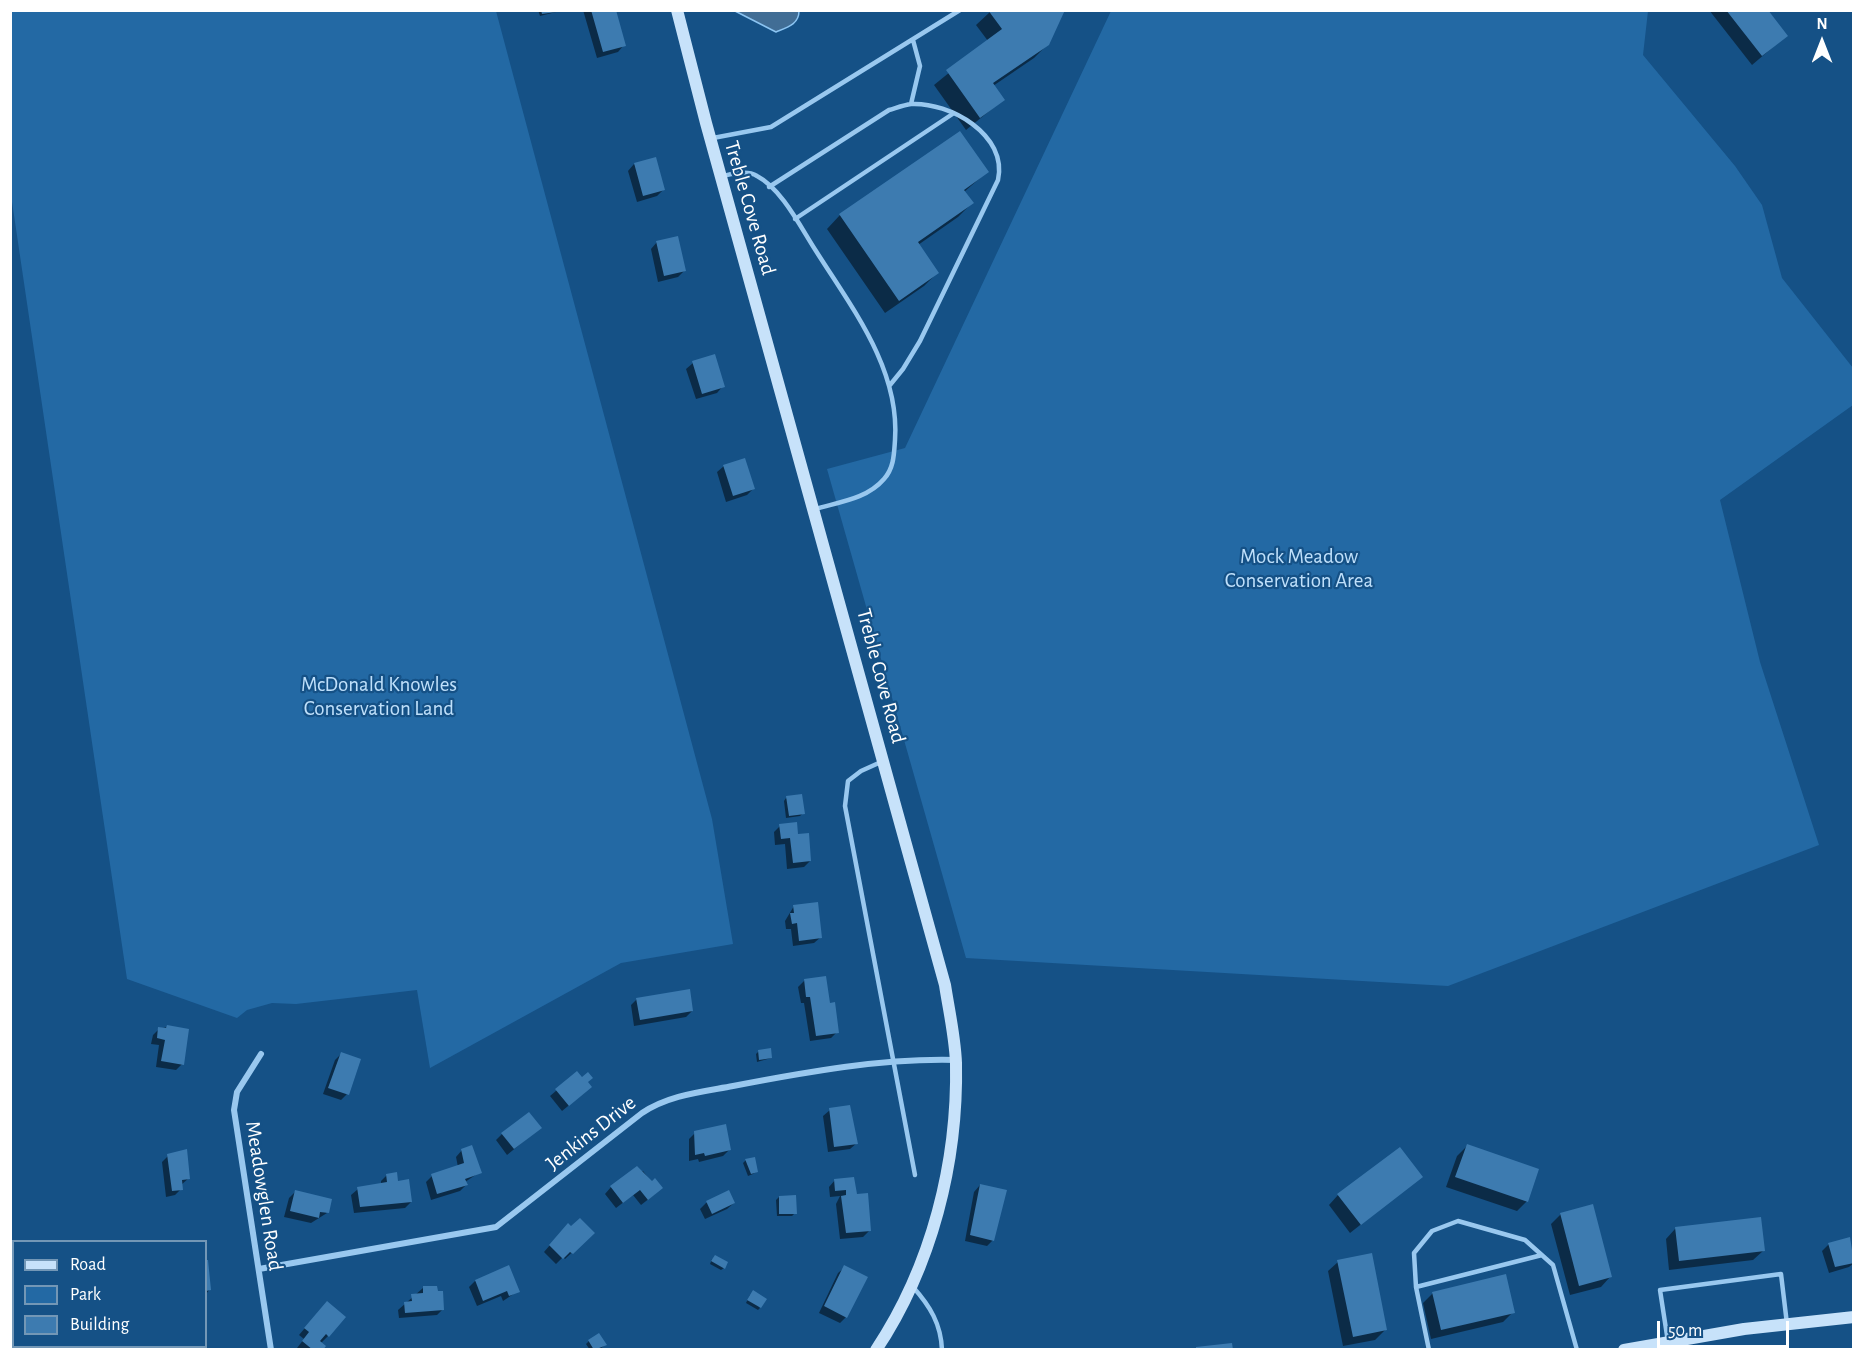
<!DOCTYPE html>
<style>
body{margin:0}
#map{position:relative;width:1864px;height:1360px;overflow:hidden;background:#155186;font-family:"Alegreya Sans",sans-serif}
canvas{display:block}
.frame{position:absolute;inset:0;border:12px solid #fff;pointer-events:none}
.legend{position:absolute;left:12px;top:1240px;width:195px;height:108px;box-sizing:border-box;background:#155186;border:2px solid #7397b6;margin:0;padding:8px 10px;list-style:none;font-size:18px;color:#fff}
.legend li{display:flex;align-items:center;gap:12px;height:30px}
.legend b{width:30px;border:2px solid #7397b6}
.north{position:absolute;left:1792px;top:12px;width:60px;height:60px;-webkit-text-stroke:4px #155186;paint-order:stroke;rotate:0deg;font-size:16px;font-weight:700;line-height:24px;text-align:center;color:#fff}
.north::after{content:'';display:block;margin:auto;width:21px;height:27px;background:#fff;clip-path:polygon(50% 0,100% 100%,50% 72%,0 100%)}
.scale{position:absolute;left:1657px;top:1321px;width:132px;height:27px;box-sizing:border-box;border:3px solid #fff;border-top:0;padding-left:8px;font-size:18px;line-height:21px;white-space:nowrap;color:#fff;-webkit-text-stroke:4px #155186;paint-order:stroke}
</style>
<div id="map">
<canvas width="1864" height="1360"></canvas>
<div class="frame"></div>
<ul class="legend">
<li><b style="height:8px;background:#c7e2fa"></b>Road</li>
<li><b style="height:16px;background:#2369a4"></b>Park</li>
<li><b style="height:16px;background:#3d7bb0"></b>Building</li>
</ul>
<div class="north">N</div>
<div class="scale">50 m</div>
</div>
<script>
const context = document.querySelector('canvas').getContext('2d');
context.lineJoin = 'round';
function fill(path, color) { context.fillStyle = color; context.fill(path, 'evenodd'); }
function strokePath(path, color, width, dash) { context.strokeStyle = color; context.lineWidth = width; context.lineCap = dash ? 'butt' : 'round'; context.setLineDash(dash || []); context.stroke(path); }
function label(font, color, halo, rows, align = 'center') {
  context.font = font + ' "Alegreya Sans",sans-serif'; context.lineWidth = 4.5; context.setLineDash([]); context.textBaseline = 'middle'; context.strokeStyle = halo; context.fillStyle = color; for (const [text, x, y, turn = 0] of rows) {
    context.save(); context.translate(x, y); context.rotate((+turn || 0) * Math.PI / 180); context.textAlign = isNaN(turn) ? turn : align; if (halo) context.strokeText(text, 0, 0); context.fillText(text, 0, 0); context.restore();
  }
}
fill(new Path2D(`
 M10,11H496L712,819L733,944L621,963L430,1068L417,990L296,1004L272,1003L247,1010L237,1018L127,979L11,195Z
 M1111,11H1648L1643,55L1735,166L1762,205L1782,278L1853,368V405L1720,500L1760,662L1819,845L1448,986L966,958L827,469L905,448Z`), '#2369a4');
const water = new Path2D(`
 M735,11H799C799,24 788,27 776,32Z`);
fill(water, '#416d95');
strokePath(water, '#8bc4f2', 1.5);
fill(new Path2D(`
 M538,10H564L540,16Z
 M583,10H614L624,45L618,52L597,58Z
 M1709,10H1766L1786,36L1752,65Z
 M990,12L1048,44L1034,58L993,86L1003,100L966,130L934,85L988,41L976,25Z
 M634,164L663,190L657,196L637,202L628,171Z
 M987,172L964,192L972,203L958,217L918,245L937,273L924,286L885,313L827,229L840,215Z
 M657,242L684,271L678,277L658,282L651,249Z
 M693,363L723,386L717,393L696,399L686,369Z
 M724,466L753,489L747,495L726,502L717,472Z
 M786,798L803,813L800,816L786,818L784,801Z
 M780,826L797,836L810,861L804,867L787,869L785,844L775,845L774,832Z
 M794,906L821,937L814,943L793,946L791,929H786L785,921Z
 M805,980L828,1004L837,1032L831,1038L810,1041L804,1003H801L798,987Z
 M637,999L692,1011L686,1017L634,1026L631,1005Z
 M167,1027L182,1064L176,1070L156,1067L159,1045L151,1044L153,1035L159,1029Z
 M759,1051L771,1058L757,1062L756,1054Z
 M341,1054L347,1094L341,1100L323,1094L335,1060Z
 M577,1073L587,1082L584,1093L562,1111L550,1096Z
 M830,1110L857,1143L850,1149L828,1152L823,1116Z
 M540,1128L507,1155L496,1140L502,1134Z
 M695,1133L729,1150L723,1156L699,1162L698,1159L689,1161V1139Z
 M1467,1146L1527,1201L1517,1211L1446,1187L1457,1156Z
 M462,1150L480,1172L465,1182L466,1185L460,1191L431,1200L426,1182L432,1176L458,1167L456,1157Z
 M168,1156L189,1178L181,1185V1189L175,1195L166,1197L162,1162Z
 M746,1160L756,1172L753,1174L748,1176L743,1163Z
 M643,1171L652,1183L655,1194L641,1205L633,1195L616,1208L605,1194L611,1187Z
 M387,1175L411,1202L405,1208L354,1213L351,1195L358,1189L381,1185V1181Z
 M1421,1177L1350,1233L1329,1205L1338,1195Z
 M835,1180L855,1195L869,1231L863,1237L840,1239L836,1204L840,1196L830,1197L829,1187Z
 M980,1185L993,1240L987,1246L965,1241L974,1192Z
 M295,1192L327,1213L311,1223L284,1217L289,1198Z
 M728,1192L734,1203L727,1209L705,1219L700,1209L706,1203Z
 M779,1197L795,1213L792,1216H777L776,1200Z
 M1561,1214L1610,1277L1601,1287L1570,1295L1551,1224Z
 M1675,1229L1763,1251L1753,1260L1669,1270L1666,1239Z
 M562,1231L593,1233L565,1259L563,1257L556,1264L544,1252Z
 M1849,1239L1854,1263L1849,1267L1829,1273L1822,1251L1829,1244Z
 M712,1259L724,1268L721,1270L710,1264Z
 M206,1262L210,1289L206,1294Z
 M1338,1262L1385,1330L1375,1340L1343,1346L1328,1271Z
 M845,1267L846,1317L840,1323L819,1313L838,1273Z
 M475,1281L518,1291L503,1301L501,1296L477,1306L469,1287Z
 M423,1288L443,1309L437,1315L399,1318L398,1310Z
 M1433,1293L1513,1312L1503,1322L1431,1339L1423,1303Z
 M750,1295L760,1308L758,1310L746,1303Z
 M321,1309L328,1336L321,1343V1350H299L297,1348L304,1339L299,1335Z
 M589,1341L605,1345L599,1350H590L586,1344Z`), '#0007');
fill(new Path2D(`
 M541,10H556V12L542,14Z
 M591,10H616L626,46L603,52Z
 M988,10H1065L1049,45L993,83L1005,100L980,118L946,70L1002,29Z
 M1726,10H1768L1788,36L1762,56Z
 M960,131L989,172L964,190L974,203L918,242L939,273L899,301L839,214Z
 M656,157L665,190L643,196L634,163Z
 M678,236L686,271L664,276L656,241Z
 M715,354L725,387L702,394L692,361Z
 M745,458L755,489L733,496L723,465Z
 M802,794L805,814L789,816L786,796Z
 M797,822L798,834L809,833L811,861L793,863L790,838L781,839L779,824Z
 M818,902L822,938L799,941L797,923L792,924L790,913H794L793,905Z
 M826,976L830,1003L835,1002L839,1033L816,1036L810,997H806L804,979Z
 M690,989L693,1011L640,1020L636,998Z
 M167,1025L189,1029L184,1065L161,1061L165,1040L157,1038L158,1027L166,1028Z
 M771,1048L772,1058L759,1060L758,1050Z
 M341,1052L361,1059L349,1095L328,1088Z
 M577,1071L582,1077L588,1072L593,1078L588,1082L592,1087L569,1106L555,1089Z
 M850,1105L858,1144L834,1147L829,1108Z
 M529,1112L542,1128L514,1149L501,1133Z
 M726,1124L731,1150L705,1156L704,1153L695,1155L694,1131Z
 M1467,1144L1539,1169L1528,1202L1455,1177Z
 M472,1145L482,1173L465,1179L468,1185L437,1194L431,1174L464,1163L461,1149Z
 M1400,1147L1423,1177L1361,1225L1337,1194Z
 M187,1149L190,1179L182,1180L183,1190L172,1191L167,1154Z
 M755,1157L758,1172L751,1174L745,1159Z
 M637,1166L652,1181L655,1178L663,1188L648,1200L640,1190L623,1203L610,1186Z
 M397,1172L398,1181L409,1179L412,1202L360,1207L357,1187L387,1182L386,1174Z
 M854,1177L857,1194L868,1193L871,1231L846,1233L841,1196L846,1195V1190L835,1191L834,1179Z
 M980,1184L1007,1190L994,1241L970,1235Z
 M295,1190L332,1199L329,1213L320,1212L319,1218L290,1211Z
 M729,1190L735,1203L712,1214L706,1201Z
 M796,1195L797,1214H779V1196Z
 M1593,1204L1612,1277L1579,1286L1560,1213Z
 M1761,1217L1765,1251L1679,1261L1675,1227Z
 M580,1218L595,1233L573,1254L570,1252L563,1259L549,1245L568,1223L571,1226Z
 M1850,1237L1854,1263L1835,1267L1828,1243Z
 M1372,1253L1387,1330L1353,1337L1337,1260Z
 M715,1255L728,1262L725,1269L711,1261Z
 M206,1260H208L211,1290L206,1291Z
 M509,1265L520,1292L509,1296L507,1291L483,1301L475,1280Z
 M844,1265L868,1277L847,1318L824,1306Z
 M1506,1274L1515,1313L1441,1330L1432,1292Z
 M423,1286H437L438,1291H443L444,1310L405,1313L404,1302L412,1301L411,1294L423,1293Z
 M753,1290L767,1299L761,1308L747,1300Z
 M327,1301L346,1317L329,1337L326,1334L320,1341L326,1346L323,1350H313L302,1341L309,1332L304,1328Z
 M599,1333L607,1345L594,1350L588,1340Z
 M1232,1343L1233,1350H1196V1347Z`), '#3d7bb0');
strokePath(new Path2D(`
 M911,104L920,66L913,40
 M713,138L771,127L960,10
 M722,176C733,174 747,170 757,176C782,189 801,228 816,251C852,308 900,369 895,440C894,454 894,468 884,479C867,499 839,502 815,509
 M769,187L889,110C896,108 904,105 911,104C950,102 1008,135 998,180L920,341L903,369L890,385
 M795,219L954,113
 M881,762L861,771L848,781L845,806L915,1175
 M913,1287C930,1306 941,1324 942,1350
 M1416,1287L1542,1255
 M1668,1342L1660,1290L1781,1274L1787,1324
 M1429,1350L1416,1287L1414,1253L1432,1231L1458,1221L1525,1240L1553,1265L1577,1350`), '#99c8ef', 4.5);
strokePath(new Path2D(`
 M261,1054L237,1092L234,1110L271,1350
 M259,1269L496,1227L642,1113C669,1095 701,1092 733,1086C806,1072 882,1058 956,1060`), '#99c8ef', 6);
strokePath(new Path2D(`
 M677,10L706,123L945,985C949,1011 955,1037 956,1063C958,1162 932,1266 876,1350
 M1624,1350L1744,1329L1854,1317`), '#c7e2fa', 12);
label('21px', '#fff', '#155186', [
 ["Treble Cove Road",750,208,74],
 ["Treble Cove Road",881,676,75],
 ["Jenkins Drive",591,1133,-38],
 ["Meadowglen Road",264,1196,81]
]);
label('21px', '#bfe0fb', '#155186', [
 ["Mock Meadow",1299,557],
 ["Conservation Area",1299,581],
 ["McDonald Knowles",379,685],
 ["Conservation Land",379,709]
]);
</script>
